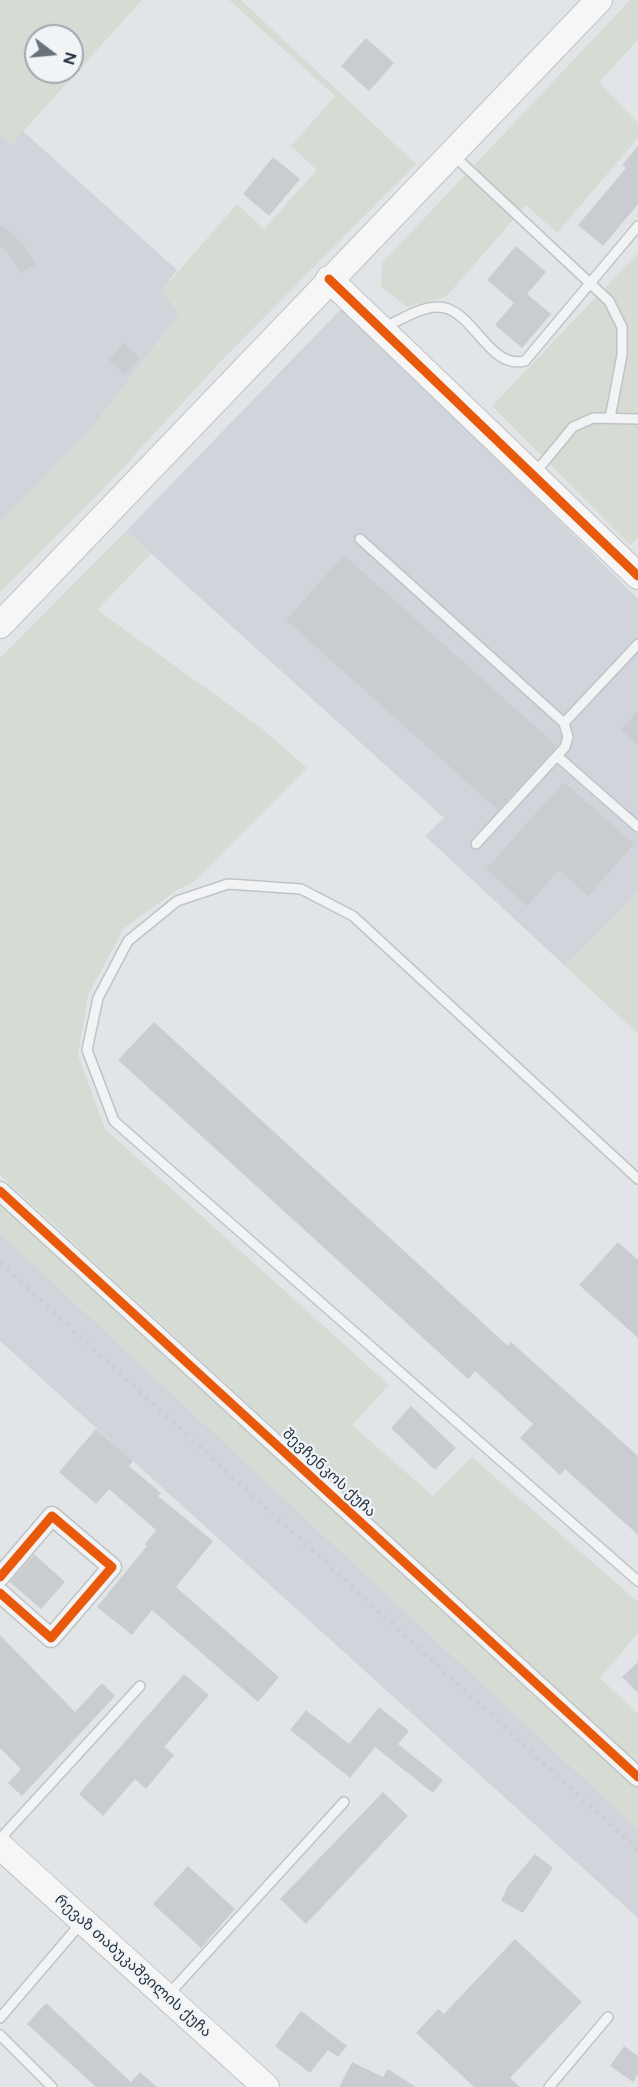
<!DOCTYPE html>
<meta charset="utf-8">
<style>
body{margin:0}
#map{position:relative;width:638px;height:2087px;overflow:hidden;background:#e2e5e8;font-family:Figtree,sans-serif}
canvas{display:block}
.north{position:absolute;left:24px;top:24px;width:60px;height:60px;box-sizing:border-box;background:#f0f4f7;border:2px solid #a0a8af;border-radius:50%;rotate:106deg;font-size:16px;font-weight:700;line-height:24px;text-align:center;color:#283542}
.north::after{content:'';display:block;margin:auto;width:21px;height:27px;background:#69737c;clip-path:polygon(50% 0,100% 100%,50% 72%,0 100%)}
</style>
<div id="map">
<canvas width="638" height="2087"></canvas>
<div class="north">N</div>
</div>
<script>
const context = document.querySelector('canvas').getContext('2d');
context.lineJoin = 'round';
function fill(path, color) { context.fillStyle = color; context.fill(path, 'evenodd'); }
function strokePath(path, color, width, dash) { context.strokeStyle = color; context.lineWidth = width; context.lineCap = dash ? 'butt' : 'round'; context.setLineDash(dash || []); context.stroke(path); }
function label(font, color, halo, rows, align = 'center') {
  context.font = font + ' Figtree,"Noto Sans Georgian",sans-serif'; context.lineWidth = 4.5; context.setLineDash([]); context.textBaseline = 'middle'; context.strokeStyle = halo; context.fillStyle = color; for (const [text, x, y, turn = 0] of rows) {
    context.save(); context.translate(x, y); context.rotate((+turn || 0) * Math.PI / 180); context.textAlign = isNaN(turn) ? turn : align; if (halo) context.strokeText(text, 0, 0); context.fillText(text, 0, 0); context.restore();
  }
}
fill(new Path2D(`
 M23,131L177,270L162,290L179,314L88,433L0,522V134L11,145Z
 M344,306L638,599V892L565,966L425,836L444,818L126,531Z
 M0,1233L638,1829V1918L0,1341Z`), '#d0d5db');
fill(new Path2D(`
 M0,0H142L11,145L0,134ZM36,36H72V72H36Z
 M229,0H241L416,164L220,362L108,484L0,592V522L88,433L179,314L162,290L237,204L264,229L317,170L291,146L335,96Z
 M630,0H638V40L599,82L638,123V138L557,233L526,205L446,297L407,307L381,287L382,263Z
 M638,253V538L630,545L492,406Z
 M126,531L151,554L97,610L260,727L307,768L194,882L177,890L124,928L88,995L78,1055L105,1129L389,1385L352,1425L433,1496L472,1457L638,1602V1633L600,1678L638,1714V1764L0,1175V658Z
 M638,892V1034L565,966Z
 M0,1191L638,1777V1829L0,1233Z`), '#d4dcd3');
fill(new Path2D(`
 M366,38L394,63L369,91L341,66Z
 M638,146V204L603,246L578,225L626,168L622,165Z
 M273,157L300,179L269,216L243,194Z
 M0,224L23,244L36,264L21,273L8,253L0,246Z
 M516,246L546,272L527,294L551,314L522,348L495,325L514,303L487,280Z
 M123,343L140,358L125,375L109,360Z
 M344,555L557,746L498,810L286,620Z
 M638,711V745L621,729Z
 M564,782L634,844L588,896L559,870L527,906L486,869Z
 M154,1022L508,1346L511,1342L638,1456V1535L565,1469L560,1475L520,1438L533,1424L475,1371L468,1379L118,1060Z
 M618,1242L638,1260V1338L579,1285Z
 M411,1406L456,1448L435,1470L391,1428Z
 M96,1429L133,1461L129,1466L161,1493L158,1496L213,1541L176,1587L279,1677L258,1702L152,1610L132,1635L97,1607L147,1546L145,1544L156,1530L109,1489L96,1504L59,1472Z
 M34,1554L65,1582L41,1609L10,1582Z
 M0,1635L75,1712L102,1683L115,1696L22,1796L8,1783L21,1769L0,1748Z
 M638,1662V1693L622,1677Z
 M184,1674L209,1695L164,1747L174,1755L146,1789L135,1779L103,1816L79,1794Z
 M379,1707L409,1731L398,1744L443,1780L433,1793L375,1747L350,1778L290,1730L306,1710L349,1744Z
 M383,1792L408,1816L306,1924L280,1899Z
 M535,1854L553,1868L523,1913L501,1901L508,1886Z
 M188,1866L235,1909L201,1948L153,1904Z
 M515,1939L582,2002L510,2078L520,2087H474L416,2033L438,2009L444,2014Z
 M46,2003L131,2082L140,2072L157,2087H96L27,2024Z
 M301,2011L347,2046L338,2057L328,2050L310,2073L275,2046Z
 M624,2046L638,2056V2074L633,2082L610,2066Z
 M352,2062L383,2077L388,2069L416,2087H339Z`), '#cacdd0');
const lane = new Path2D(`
 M452,154L609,301L622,327V355L610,418
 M384,327C399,321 420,307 437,307C473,306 487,370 525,361L638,226
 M535,473L573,427L593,418L638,419
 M360,539L564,723L568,737L565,747L476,844
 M564,723L638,644
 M557,756L638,827
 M638,1179L353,916L301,889L228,884L177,901L128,941L98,998L87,1050L114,1121L638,1581
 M0,1839L140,1686
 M168,1995L344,1802
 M0,2018L82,1922
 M0,2035L52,2087
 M549,2087L608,2017`);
const street = new Path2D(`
 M0,1191L638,1777
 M0,1577L52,1516L112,1567L51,1638L0,1593`);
const secondary = new Path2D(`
 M329,279L638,576
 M0,625L599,0
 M0,1846L266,2087`);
strokePath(lane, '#c0c3c6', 12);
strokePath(street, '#c0c3c6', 21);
strokePath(secondary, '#c0c3c6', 28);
strokePath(lane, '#f2f3f4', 9);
strokePath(street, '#f2f3f4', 18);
strokePath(secondary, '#f6f6f7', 26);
strokePath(new Path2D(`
 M0,1263L638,1850`), '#cbcdcf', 4.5, [3, 6]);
strokePath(new Path2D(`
 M329,279L638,576
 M0,1191L638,1777
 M0,1577L52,1516L112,1567L51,1638L0,1593`), '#e8590c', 9);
label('15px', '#283542', '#f0f4f7', [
 ["შევჩენკოს ქუჩა",329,1473,43],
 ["რევაზ თაბუკაშვილის ქუჩა",133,1966,42]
]);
</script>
